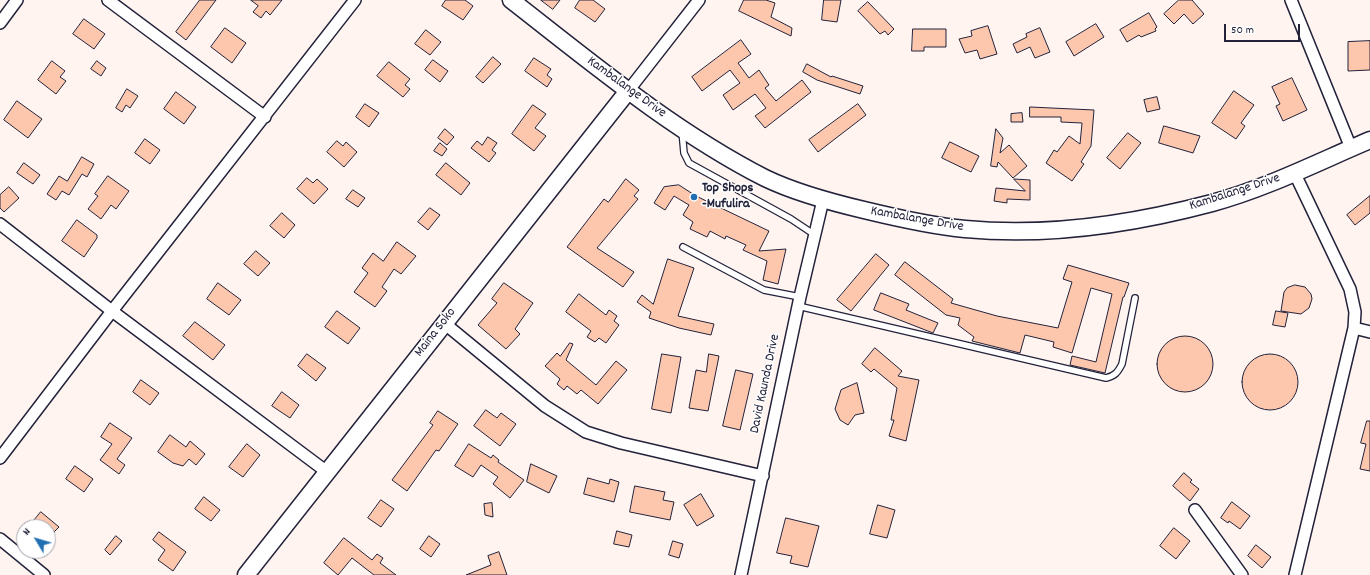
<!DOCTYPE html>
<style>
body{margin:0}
#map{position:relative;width:1370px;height:575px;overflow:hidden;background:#fff4ef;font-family:Dekko,sans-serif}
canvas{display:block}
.north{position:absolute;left:16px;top:519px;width:40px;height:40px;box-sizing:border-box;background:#fff;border:1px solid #a7a7b1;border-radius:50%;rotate:308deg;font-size:11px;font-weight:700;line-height:16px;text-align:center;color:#22223b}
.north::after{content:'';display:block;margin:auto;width:14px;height:18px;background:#1f6fb2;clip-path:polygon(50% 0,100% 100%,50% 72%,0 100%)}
.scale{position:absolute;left:1224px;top:24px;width:76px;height:18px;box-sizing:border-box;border:2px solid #22223b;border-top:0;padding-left:5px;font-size:12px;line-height:14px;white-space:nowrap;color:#22223b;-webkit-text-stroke:3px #fff;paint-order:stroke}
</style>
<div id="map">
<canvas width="1370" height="575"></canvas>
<div class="north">N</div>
<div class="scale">50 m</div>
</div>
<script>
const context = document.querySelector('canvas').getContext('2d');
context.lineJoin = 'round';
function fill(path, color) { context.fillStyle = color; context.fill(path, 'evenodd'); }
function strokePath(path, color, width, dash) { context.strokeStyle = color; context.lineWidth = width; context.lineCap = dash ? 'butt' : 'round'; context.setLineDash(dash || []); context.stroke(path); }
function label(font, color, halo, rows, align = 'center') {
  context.font = font + ' Dekko,sans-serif'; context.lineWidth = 3; context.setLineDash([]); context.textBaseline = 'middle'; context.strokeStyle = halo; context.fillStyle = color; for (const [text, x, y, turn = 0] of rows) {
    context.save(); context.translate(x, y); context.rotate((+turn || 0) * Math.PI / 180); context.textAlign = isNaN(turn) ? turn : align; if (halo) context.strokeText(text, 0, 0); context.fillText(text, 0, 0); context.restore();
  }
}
const building = new Path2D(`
 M200,0H216L186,40L176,32Z
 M251,0H282L270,15L266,11L261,18L253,12L258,6Z
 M446,0H465L473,6L463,20L442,6Z
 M541,0H560L553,9Z
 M580,0H593L605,9L595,22L575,8Z
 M744,0H766L775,3L771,17L792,28L791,36L739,11Z
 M824,0H841L837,22L822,20Z
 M1179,0H1192L1204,14L1193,24L1184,14L1174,24L1164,14Z
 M868,2L894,29L888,35L885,31L880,34L858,11Z
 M1149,13L1157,27L1155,29L1156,31L1141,37L1139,35L1127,42L1120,30Z
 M84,19L105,34L94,49L73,34Z
 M1096,24L1104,37L1074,56L1066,42Z
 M988,26L997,54L980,59L977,50L965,53L959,39L972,36L971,31Z
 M225,28L246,43L232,63L211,47Z
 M1040,28L1050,52L1035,58L1030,47L1017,53L1013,44L1027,37L1026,34Z
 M913,29H946V47H924V51H912Z
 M426,30L441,42L430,55L415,44Z
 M741,40L751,54L738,63L749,78L759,70L769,85L765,88L776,101L802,80L811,92L765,128L755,116L766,108L755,94L733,110L723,95L740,83L730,70L702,91L692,77Z
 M1370,41V70L1348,71V42Z
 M493,57L501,64L483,83L476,77Z
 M534,58L551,69L547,75L552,79L547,87L525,71Z
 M433,60L448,71L440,82L425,70Z
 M52,61L65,71L60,77L66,81L56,94L38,80Z
 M97,61L106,68L101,76L91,69Z
 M389,62L410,79L405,85L410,89L403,97L377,76Z
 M807,64L831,77L832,76L863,86L860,94L817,80L803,72Z
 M1292,78L1307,110L1283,121L1276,106L1280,104L1272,87Z
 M127,89L138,96L130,108L126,105L122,112L116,108Z
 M1234,91L1254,105L1241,123L1245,126L1236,139L1212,123Z
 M176,92L196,107L184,124L164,109Z
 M1157,97L1160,109L1147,112L1144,100Z
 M17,101L42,119L28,138L4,120Z
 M365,104L379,113L369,127L356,117Z
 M858,104L866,115L818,152L809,140Z
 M533,105L546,114L535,128L546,136L534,151L512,134Z
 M1030,107L1094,110L1091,146L1081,162L1084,164L1072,181L1046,163L1054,150L1057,152L1069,136L1080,144L1082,123L1061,122V117H1030Z
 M1022,113L1023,122H1011V114Z
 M1164,126L1200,136L1193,153L1159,143Z
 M445,129L454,137L447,145L438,138Z
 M996,129L1003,138L1000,153L1009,145L1027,166L1013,178L998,162L997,167L991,166Z
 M1128,133L1141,143L1120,169L1107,158Z
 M488,137L497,143L492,150L496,153L489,162L471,148L477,141L482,145Z
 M145,139L160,150L150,164L135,153Z
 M337,141L343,146L346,142L357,152L344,167L327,152Z
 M950,142L979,156L971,172L942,158Z
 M440,143L447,149L442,156L434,151Z
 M82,157L94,164L87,177L82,174L69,195L62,191L56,200L47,194L59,176L67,181Z
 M24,163L40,175L33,184L17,173Z
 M446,163L470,183L461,195L436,175Z
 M108,176L129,191L116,209L111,205L101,219L88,209L98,196L95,194Z
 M307,178L313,183L317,179L328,189L314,204L297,189Z
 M626,179L639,190L634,196L638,199L597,248L634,272L623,287L567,247L604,199L608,202Z
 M1014,179L1030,180V200L1007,199V203L994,201L996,188L1025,191Z
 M679,185L696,196L769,231L759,251L786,249L778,284L763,280L767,261L743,250L746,245L726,236L725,239L710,231L707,237L690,229L693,222L683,215L689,205L674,196L665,210L654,203L664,187Z
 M9,187L19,198L4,212L0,208V195Z
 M353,190L365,198L358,207L346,199Z
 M1370,196V213L1355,225L1347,215Z
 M430,208L440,215L428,230L418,222Z
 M282,213L295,225L284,238L270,226Z
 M77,220L97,235V238L84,257L62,241Z
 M397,242L416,256L401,274L394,269L382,287L387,291L375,307L354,292L368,273L362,268L373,253L383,261Z
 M256,251L270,263L258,276L244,264Z
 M876,254L889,265L851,311L837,300Z
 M668,259L694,268L678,316L714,324L711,335L679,328L649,318L651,312L637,302L642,295L653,304Z
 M905,262L953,299L951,303L997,316L1058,328L1072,282L1063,279L1068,265L1129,283L1124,297H1123L1105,373L1070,365L1072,356L1096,362L1112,294L1091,288L1072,353L1053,347L1054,342L1025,335L1020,353L972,341L974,337L958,325L960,318L946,315L895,275Z
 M218,283L241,300L229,315L207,299Z
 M504,283L533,303L515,329L520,334L506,349L478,325L497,303L492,299Z
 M1295,285L1305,287L1311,294L1312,299L1309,308L1301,314L1281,311L1284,292L1287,288Z
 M881,293L909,304L906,310L938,323L933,333L874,310Z
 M579,294L606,315L609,310L617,316L614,321L619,325L606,343L599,338L595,342L587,337L591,331L566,312Z
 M337,311L360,328L348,344L325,327Z
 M1276,311L1288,313L1285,327L1273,325Z
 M195,322L225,345L213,360L183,336Z
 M1157 364a28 28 0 1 1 56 0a28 28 0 1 1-56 0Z
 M570,343L573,344L566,360L596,385L616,361L627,370L598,404L581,390L577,394L567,386L564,390L557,384L560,379L545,366L557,353L560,356Z
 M875,348L902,371L898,376L919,380L906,441L889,436L894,420H891L897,388L874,369L871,372L862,364Z
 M1242 382a28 28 0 1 1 56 0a28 28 0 1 1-56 0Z
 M307,354L326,368L316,381L298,366Z
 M662,354L681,357L671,413L652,409Z
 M709,354L719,356L708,411L689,408L696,370L706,372Z
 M736,370L753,374L740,430L723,426Z
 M141,380L159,393L150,405L133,392Z
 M857,383L864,413L855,415L848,425L840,420L835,409L841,390Z
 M282,392L299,405L290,418L272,406Z
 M486,410L497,418L501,413L516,424L500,446L474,426Z
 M438,411L458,424L439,451L436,450L407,491L392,480L433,425L430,423Z
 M1367,421H1370V471L1360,469L1366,444L1361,443Z
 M110,423L132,438L117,459L125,465L119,474L100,460L112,444L101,437Z
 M170,435L186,447L190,441L205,454L196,465L189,459L183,466L173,463L158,452Z
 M247,444L260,455L243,477L229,467Z
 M469,444L491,458L493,455L499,460L498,462L524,480L510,498L493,484L498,477L481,465L473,477L455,466Z
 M531,464L557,476L549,493L527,482Z
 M75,466L93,479L84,492L66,479Z
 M1184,473L1192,480L1190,482L1199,489L1190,501L1173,486Z
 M588,478L609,484L610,479L619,482L614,502L584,494Z
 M635,486L665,492L663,500L674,502L670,520L630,512Z
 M701,494L714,516L697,526L684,505Z
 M204,497L220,510L211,521L195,509Z
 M381,500L394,509L381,527L368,518Z
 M1232,502L1250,516L1240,529L1229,521L1228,523L1221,518Z
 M492,503L493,517L485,515L484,504Z
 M878,505L895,510L887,538L870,534Z
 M41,512L59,527L48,538V527H37L32,523Z
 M786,518L819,526L808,567L790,563L792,556L777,553Z
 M1174,528L1190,541L1176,559L1160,546Z
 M617,531L632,535L629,547L614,544Z
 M159,532L186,552L173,571L158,560L165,550L153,540Z
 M116,536L122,541L110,555L105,550Z
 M429,536L440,544L431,557L420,549Z
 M344,538L372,560L377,554L383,558L380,563L396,575H374L352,558L338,575L324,563Z
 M673,541L683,544L679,558L669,555Z
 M1256,545L1271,557L1262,568L1248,556Z
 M499,552L507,575H466L491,565L488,556Z`);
fill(building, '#fdc7ae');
strokePath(building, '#22223b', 1);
const lane = new Path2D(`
 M682,131L684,153L689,163L791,219L815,235
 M683,247L764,290L800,297
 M798,306L1106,378C1115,376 1118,372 1122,364L1135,298`);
const street = new Path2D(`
 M108,0L265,117
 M1291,0L1351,148
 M0,23L17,0
 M628,91L699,0
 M1295,174L1350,289L1355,312L1354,328L1295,575
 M0,224L112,311L327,472
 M444,323L545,406L586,432L621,443L763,476
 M1354,328L1370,332
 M0,458L112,311L355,0
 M1195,510L1242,575
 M0,539L44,575
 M741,575L800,297L823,200`);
const secondary = new Path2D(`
 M511,0C592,63 673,131 765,178C796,193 830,202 864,210C897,218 931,226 965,229C1048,237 1133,224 1212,203C1267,188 1318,162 1370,140
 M246,575L628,91`);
strokePath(lane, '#22223b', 8);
strokePath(street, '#22223b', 14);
strokePath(secondary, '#22223b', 19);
strokePath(lane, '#fff', 5.5);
strokePath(street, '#fff', 11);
strokePath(secondary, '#fff', 16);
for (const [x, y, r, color] of [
 [694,197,4,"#1f6fb2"]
]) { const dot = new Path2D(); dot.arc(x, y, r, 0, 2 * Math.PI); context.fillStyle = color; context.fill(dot); strokePath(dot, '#fff', 1.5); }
label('14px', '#22223b', '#fff', [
 ["Kambalange Drive",626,88,36],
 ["Kambalange Drive",1235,193,-18],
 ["Kambalange Drive",917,220,10],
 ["Maina Soko",436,333,-52],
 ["David Kaunda Drive",766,384,-78]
]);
label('bold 14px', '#22223b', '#fff', [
 ["Top Shops",702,189],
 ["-Mufulira",702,205]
], 'left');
</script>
